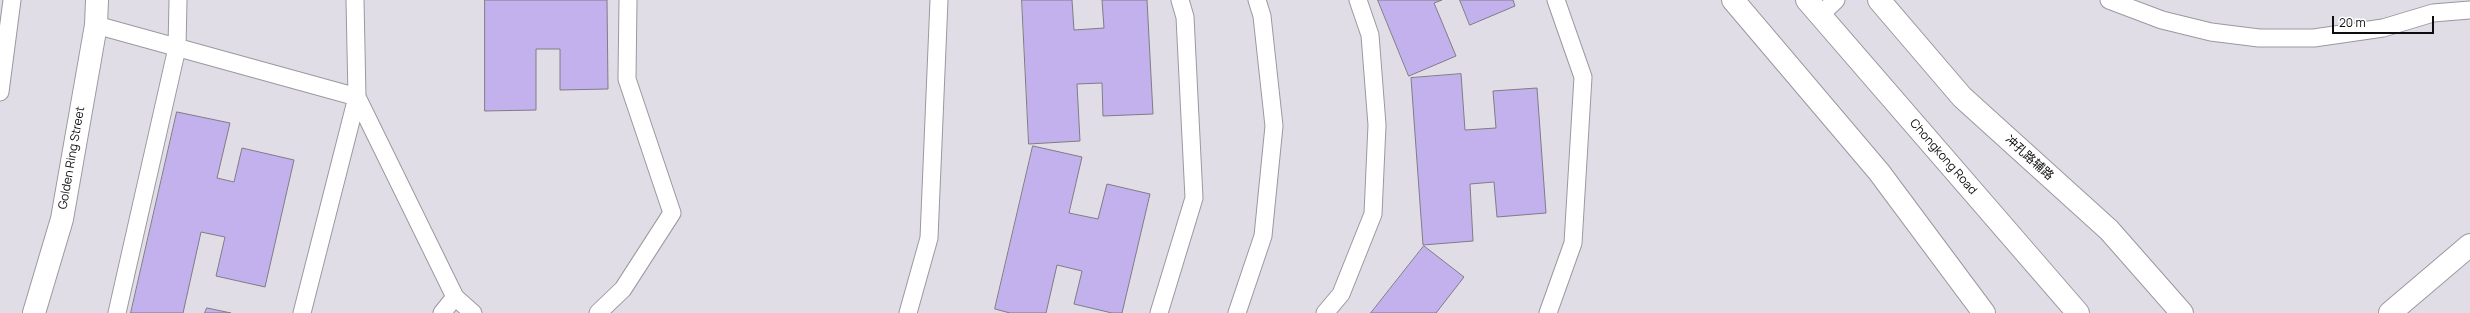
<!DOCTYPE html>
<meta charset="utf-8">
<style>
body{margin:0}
#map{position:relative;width:2470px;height:313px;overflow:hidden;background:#e1dde6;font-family:Manrope,sans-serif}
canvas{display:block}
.scale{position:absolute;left:2332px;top:16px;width:102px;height:18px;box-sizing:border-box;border:2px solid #0d0c0e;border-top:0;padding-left:5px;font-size:12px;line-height:14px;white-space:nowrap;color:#0d0c0e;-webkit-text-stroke:3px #fff;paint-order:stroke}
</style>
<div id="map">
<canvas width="2470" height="313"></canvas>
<div class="scale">20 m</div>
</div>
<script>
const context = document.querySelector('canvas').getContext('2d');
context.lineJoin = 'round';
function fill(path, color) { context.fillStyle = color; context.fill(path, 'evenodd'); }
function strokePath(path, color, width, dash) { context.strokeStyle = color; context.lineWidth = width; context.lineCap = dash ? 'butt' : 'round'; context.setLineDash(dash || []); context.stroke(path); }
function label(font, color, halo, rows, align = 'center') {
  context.font = font + ' Manrope,"Noto Sans SC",sans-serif'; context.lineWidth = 4; context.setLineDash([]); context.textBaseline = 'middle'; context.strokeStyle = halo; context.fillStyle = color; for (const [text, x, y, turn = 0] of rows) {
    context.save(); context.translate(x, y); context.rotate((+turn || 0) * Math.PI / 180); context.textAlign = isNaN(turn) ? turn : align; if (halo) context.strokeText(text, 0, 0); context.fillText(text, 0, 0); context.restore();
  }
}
const building = new Path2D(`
 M485,0H607L608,89L560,90V49H536V110L485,111Z
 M1022,0H1072L1074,30L1104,28L1102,0H1147L1153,114L1103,116L1102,83L1077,84L1080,141L1029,144Z
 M1378,0H1442L1434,3L1456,56L1409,76Z
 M1460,0H1513L1515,6L1470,25Z
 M1461,74L1465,130L1496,128L1493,91L1537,88L1546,213L1497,217L1494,182L1470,184L1473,241L1423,245L1411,78Z
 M177,112L230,123L217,178L234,182L242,148L294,160L265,287L216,276L225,237L201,232L183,313H131Z
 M1033,146L1082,157L1069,213L1098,219L1107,184L1150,194L1122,313H1112L1074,304L1082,271L1057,265L1046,313H1010L995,309Z
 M1424,246L1464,277L1436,313H1371Z
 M207,308L231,313H205Z`);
fill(building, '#c3b1ee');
strokePath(building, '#7e7c84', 1);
const lane = new Path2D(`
 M2109,0L2162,20L2211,32L2259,38H2314L2383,28L2433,13L2470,10
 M1820,15L1836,0
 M96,25L357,97L455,297L473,313
 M0,92L12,0
 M117,313L177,48L178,0
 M302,313L357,97L355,0
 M442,313L455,297
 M598,313L623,289L672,213L627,79L628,0
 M908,313L929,238L939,0
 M1159,313L1194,198L1185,17L1180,0
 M1237,313L1263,236L1274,126L1262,16L1257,0
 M1325,313L1341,294L1373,214L1377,125L1370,35L1358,0
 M1548,313L1573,243L1583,77L1556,0`);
const street = new Path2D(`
 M1733,0L1879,172L1984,313
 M1879,0L1962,97L2109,230L2182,313
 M34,313L62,219L96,25L97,0`);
const secondary = new Path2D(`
 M1807,0L2078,313
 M2390,313L2470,245`);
strokePath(lane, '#9b98a0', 19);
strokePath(street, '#9b98a0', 24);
strokePath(secondary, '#9b98a0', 24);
strokePath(lane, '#fff', 17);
strokePath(street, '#fff', 22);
strokePath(secondary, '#fff', 22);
label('12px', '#0d0c0e', '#fff', [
 ["Chongkong Road",1943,157,49],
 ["Golden Ring Street",72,158,-80],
 ["冲孔路辅路",2029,158,42]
]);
</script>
